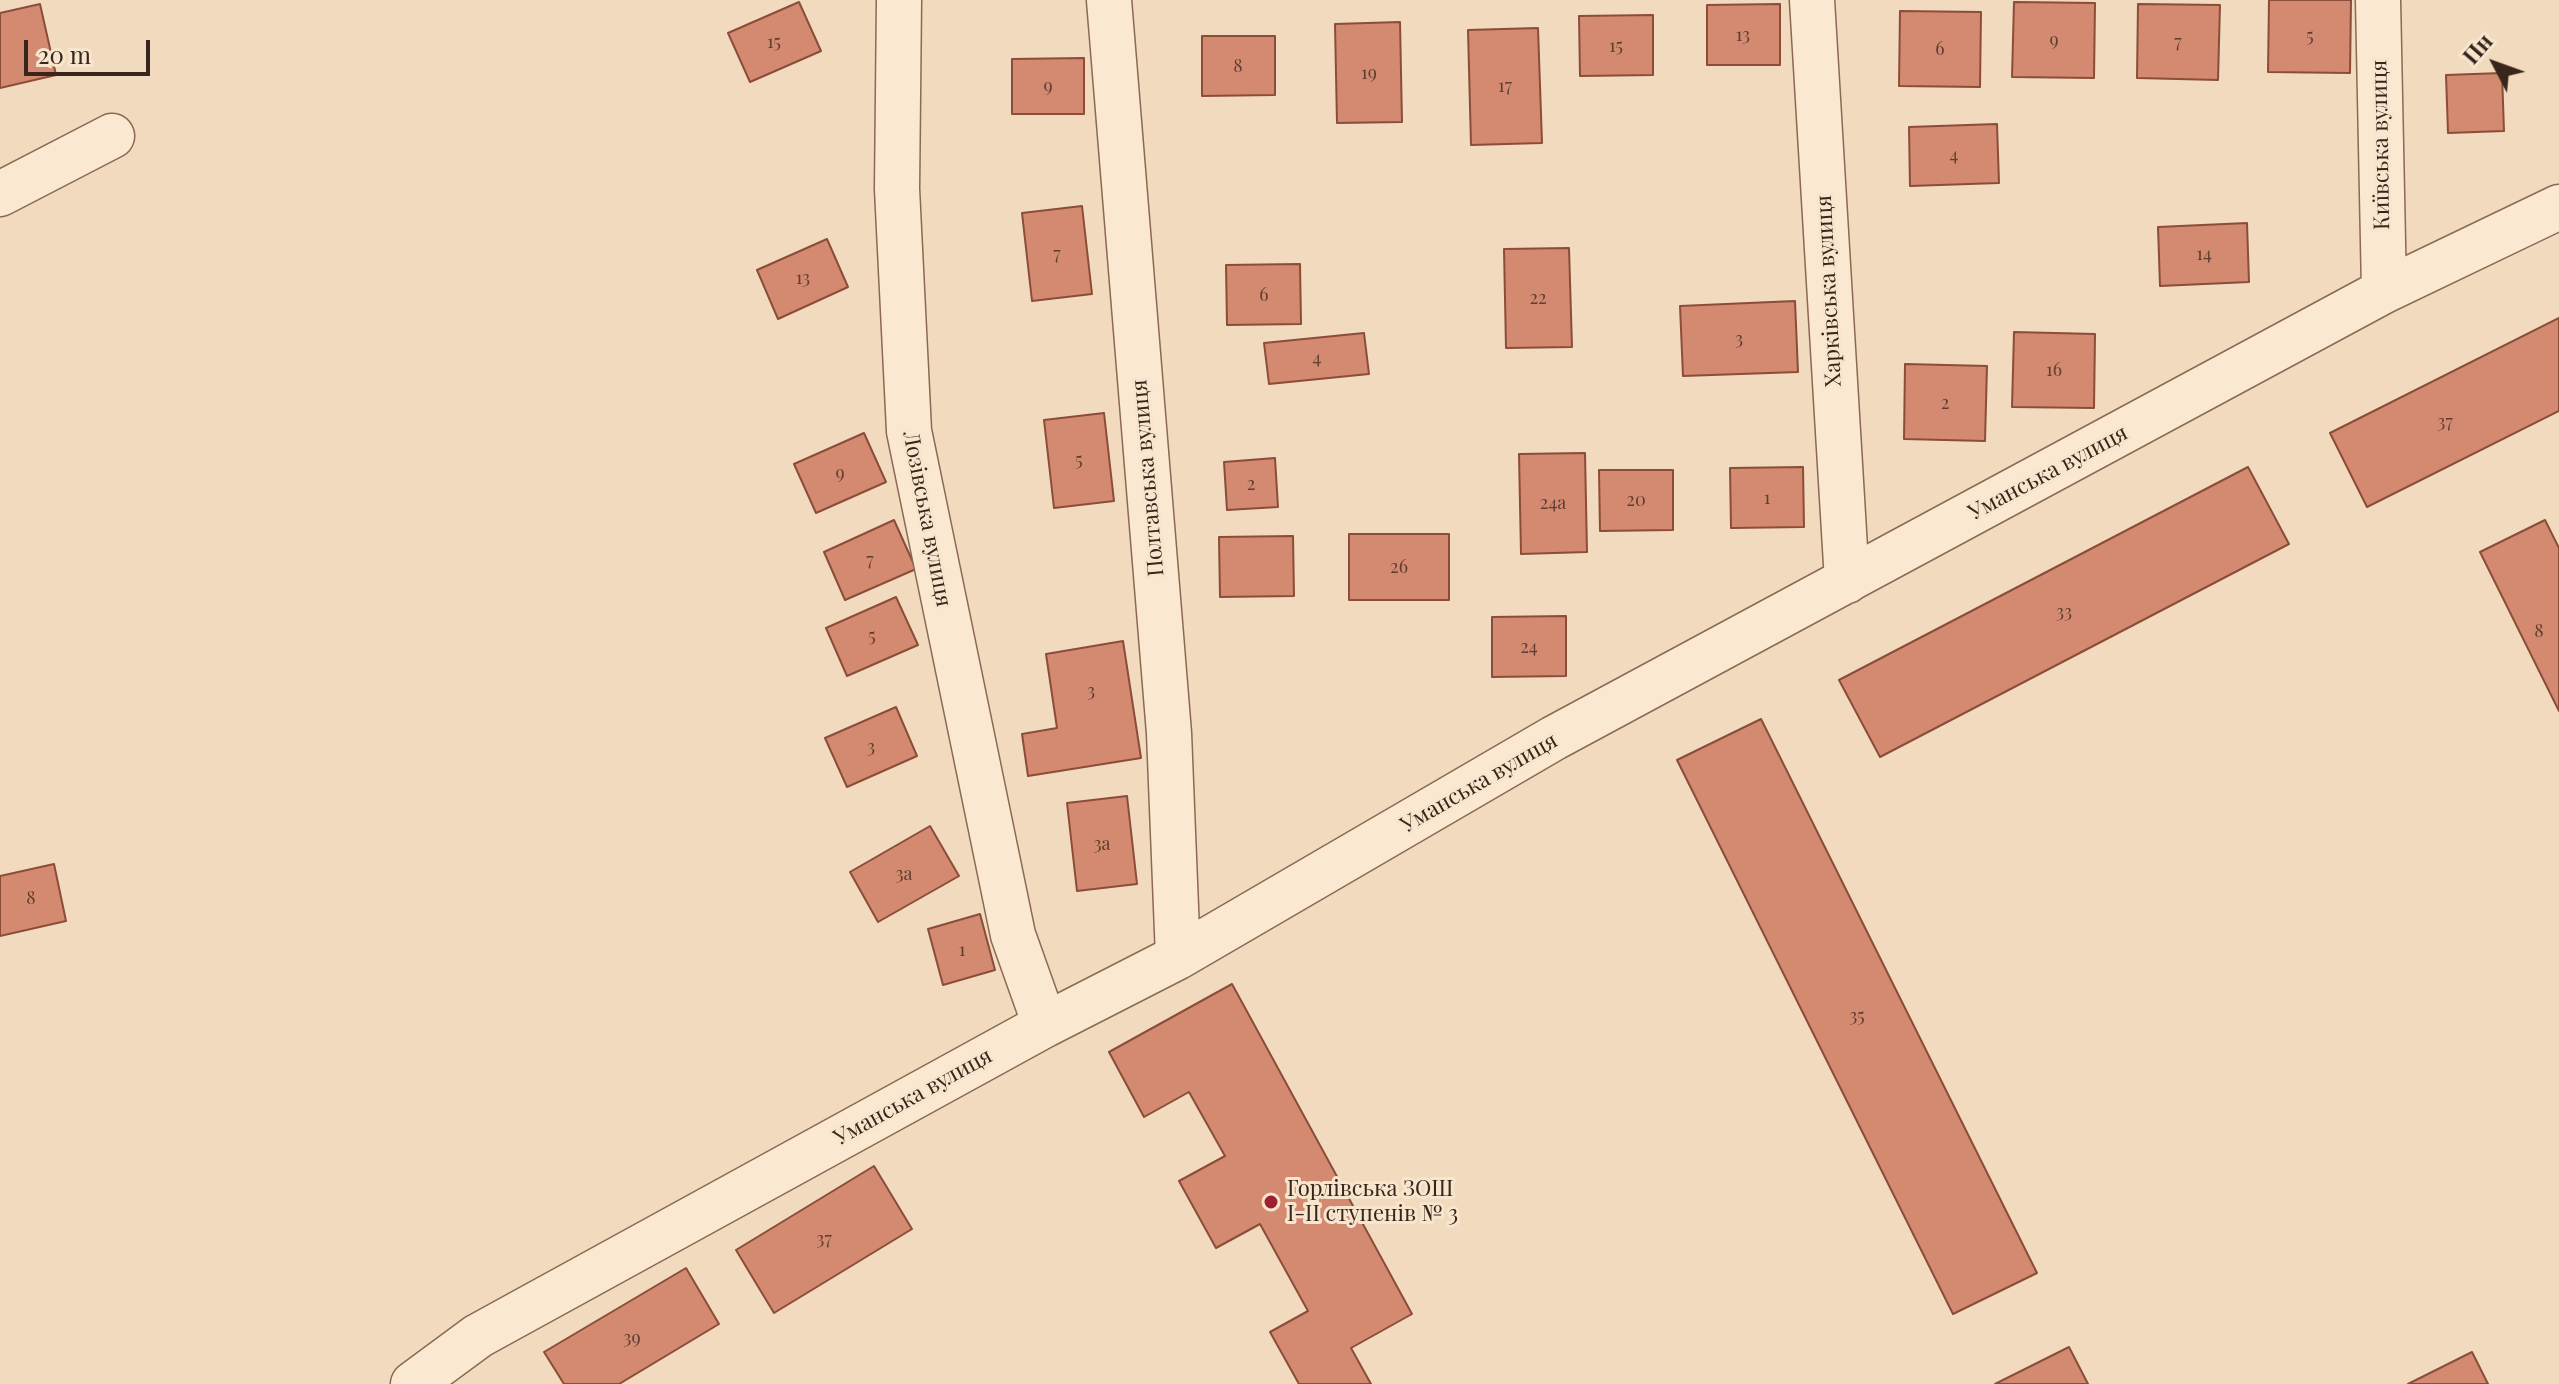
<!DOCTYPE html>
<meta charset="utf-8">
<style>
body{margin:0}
#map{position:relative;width:2559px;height:1384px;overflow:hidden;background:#f1dabd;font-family:"Playfair Display",serif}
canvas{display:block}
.north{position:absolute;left:2455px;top:24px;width:80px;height:80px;-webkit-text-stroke:6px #f8e5cd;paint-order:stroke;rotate:311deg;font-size:22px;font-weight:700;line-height:32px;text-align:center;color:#38251b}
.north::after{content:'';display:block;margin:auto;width:28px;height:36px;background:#38251b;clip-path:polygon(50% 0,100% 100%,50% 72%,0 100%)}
.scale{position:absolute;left:24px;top:40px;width:126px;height:36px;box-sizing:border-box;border:4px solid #38251b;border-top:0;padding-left:10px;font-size:24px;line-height:28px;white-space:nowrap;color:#38251b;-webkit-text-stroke:6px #f8e5cd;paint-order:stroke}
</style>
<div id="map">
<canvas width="2559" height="1384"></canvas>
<div class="north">Пн</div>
<div class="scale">20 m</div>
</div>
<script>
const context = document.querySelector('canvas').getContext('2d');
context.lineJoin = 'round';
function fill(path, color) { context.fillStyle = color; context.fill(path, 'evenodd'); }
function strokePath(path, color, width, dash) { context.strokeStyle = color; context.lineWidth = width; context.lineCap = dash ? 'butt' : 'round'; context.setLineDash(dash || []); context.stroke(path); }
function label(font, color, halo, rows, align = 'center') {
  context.font = font + ' "Playfair Display",serif'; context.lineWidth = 6; context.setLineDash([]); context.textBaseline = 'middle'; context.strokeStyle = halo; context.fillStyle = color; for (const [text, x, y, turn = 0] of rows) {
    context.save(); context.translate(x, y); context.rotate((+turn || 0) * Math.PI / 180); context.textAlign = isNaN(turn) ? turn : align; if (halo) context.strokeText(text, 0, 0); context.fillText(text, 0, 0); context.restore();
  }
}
const building = new Path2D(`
 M2269,0H2351L2350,73L2268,72Z
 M799,2L821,51L750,82L728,33Z
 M2014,2L2095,3L2094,78L2012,77Z
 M40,4L56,75L0,88V13Z
 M1780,4V65H1707V5Z
 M2138,4L2220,5L2218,80L2137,78Z
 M1900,11L1981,12L1980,87L1899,86Z
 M1653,15V75L1580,76L1579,16Z
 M1400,22L1402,122L1337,123L1335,24Z
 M1538,28L1542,143L1471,145L1468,30Z
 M1202,36H1275V95L1202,96Z
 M1084,58V114H1012V59Z
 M2502,73L2504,131L2448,133L2446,75Z
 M1997,124L1999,183L1910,186L1909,127Z
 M1082,206L1092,294L1032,301L1022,213Z
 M2247,223L2249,282L2160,286L2158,227Z
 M827,239L848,287L778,319L757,270Z
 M1569,248L1572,347L1506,348L1504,249Z
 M1300,264L1301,324L1227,325L1226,265Z
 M1795,301L1798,372L1683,376L1680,306Z
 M2559,318V411L2367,507L2330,433Z
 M2014,332L2095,334L2094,408L2012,407Z
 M1364,333L1369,374L1269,384L1264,343Z
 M1905,364L1987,366L1985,441L1904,439Z
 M1104,413L1114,501L1054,508L1044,420Z
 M864,433L886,482L816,513L794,464Z
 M1585,453L1587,552L1521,554L1519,454Z
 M1275,458L1278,507L1227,510L1224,462Z
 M1803,467L1804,527L1731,528L1730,468Z
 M2248,467L2289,544L1880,757L1839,680Z
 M1599,470H1673V530L1600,531Z
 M894,520L916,569L845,600L824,552Z
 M2545,520L2559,548V711L2480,552Z
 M1349,534H1449V600H1349Z
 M1293,536L1294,596L1220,597L1219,537Z
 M896,597L918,645L847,676L826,628Z
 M1566,616V676L1492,677V617Z
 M1123,641L1141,758L1028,776L1022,734L1057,728L1046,654Z
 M896,707L917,756L847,787L825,738Z
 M1761,719L2037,1273L1953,1314L1677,760Z
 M1127,796L1137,884L1077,891L1067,803Z
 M930,826L959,876L878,922L850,872Z
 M54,864L66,921L0,936V876Z
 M980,914L995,970L943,985L928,929Z
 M1232,984L1412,1314L1351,1348L1371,1384H1299L1270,1332L1308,1311L1260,1224L1216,1248L1179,1181L1225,1156L1189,1092L1144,1117L1109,1052Z
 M874,1166L912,1229L774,1313L736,1250Z
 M686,1268L719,1324L619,1384H564L544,1352Z
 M2069,1347L2088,1384H1995Z
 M2472,1352L2488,1384H2408Z`);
fill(building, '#d38a70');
strokePath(building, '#8b4d39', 2);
const minor = new Path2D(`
 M899,0L897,189L909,431L1013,935L1045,1025
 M1109,0L1169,733L1178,957
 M1812,0L1847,581
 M2378,0L2384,291
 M0,194L112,136
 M413,1384L478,1336L1045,1025L1178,957L1554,738L2384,291L2559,207`);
strokePath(minor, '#8a6955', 47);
strokePath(minor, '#fbe8d1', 44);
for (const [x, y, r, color] of [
 [1271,1202,8,"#9e2033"]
]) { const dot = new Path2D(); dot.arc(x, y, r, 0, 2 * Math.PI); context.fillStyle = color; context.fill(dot); strokePath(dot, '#f8e5cd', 3); }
label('18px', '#5f3e30', null, [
 ["13",1743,35],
 ["5",2310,36],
 ["9",2054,40],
 ["15",774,42],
 ["7",2178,42],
 ["15",1616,46],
 ["6",1940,49],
 ["8",1238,66],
 ["19",1369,73],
 ["9",1048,86],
 ["17",1505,86],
 ["4",1954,155],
 ["7",1057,254],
 ["14",2204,254],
 ["13",803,278],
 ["6",1264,295],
 ["22",1538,298],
 ["3",1739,339],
 ["4",1317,358],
 ["16",2054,370],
 ["2",1945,403],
 ["37",2445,422],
 ["5",1079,460],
 ["9",840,473],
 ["2",1251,484],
 ["1",1767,498],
 ["20",1636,500],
 ["24а",1553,503],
 ["7",870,560],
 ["26",1399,567],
 ["33",2064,612],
 ["8",2539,631],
 ["5",872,636],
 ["24",1529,647],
 ["3",1091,691],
 ["3",871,747],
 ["3а",1102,844],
 ["3а",904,874],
 ["8",31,898],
 ["1",962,950],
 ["35",1857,1016],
 ["37",824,1239],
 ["39",632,1338]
]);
label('22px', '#38251b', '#f8e5cd', [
 ["Київська вулиця",2381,145,-91],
 ["Харківська вулиця",1829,291,-93],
 ["Уманська вулиця",2048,473,-28],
 ["Полтавська вулиця",1148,478,-95],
 ["Лозівська вулиця",927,519,79],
 ["Уманська вулиця",1479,783,-30],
 ["Уманська вулиця",913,1097,-29]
]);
label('22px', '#38251b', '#f8e5cd', [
 ["Горлівська ЗОШ",1287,1189],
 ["І-ІІ ступенів № 3",1287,1214]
], 'left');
</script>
